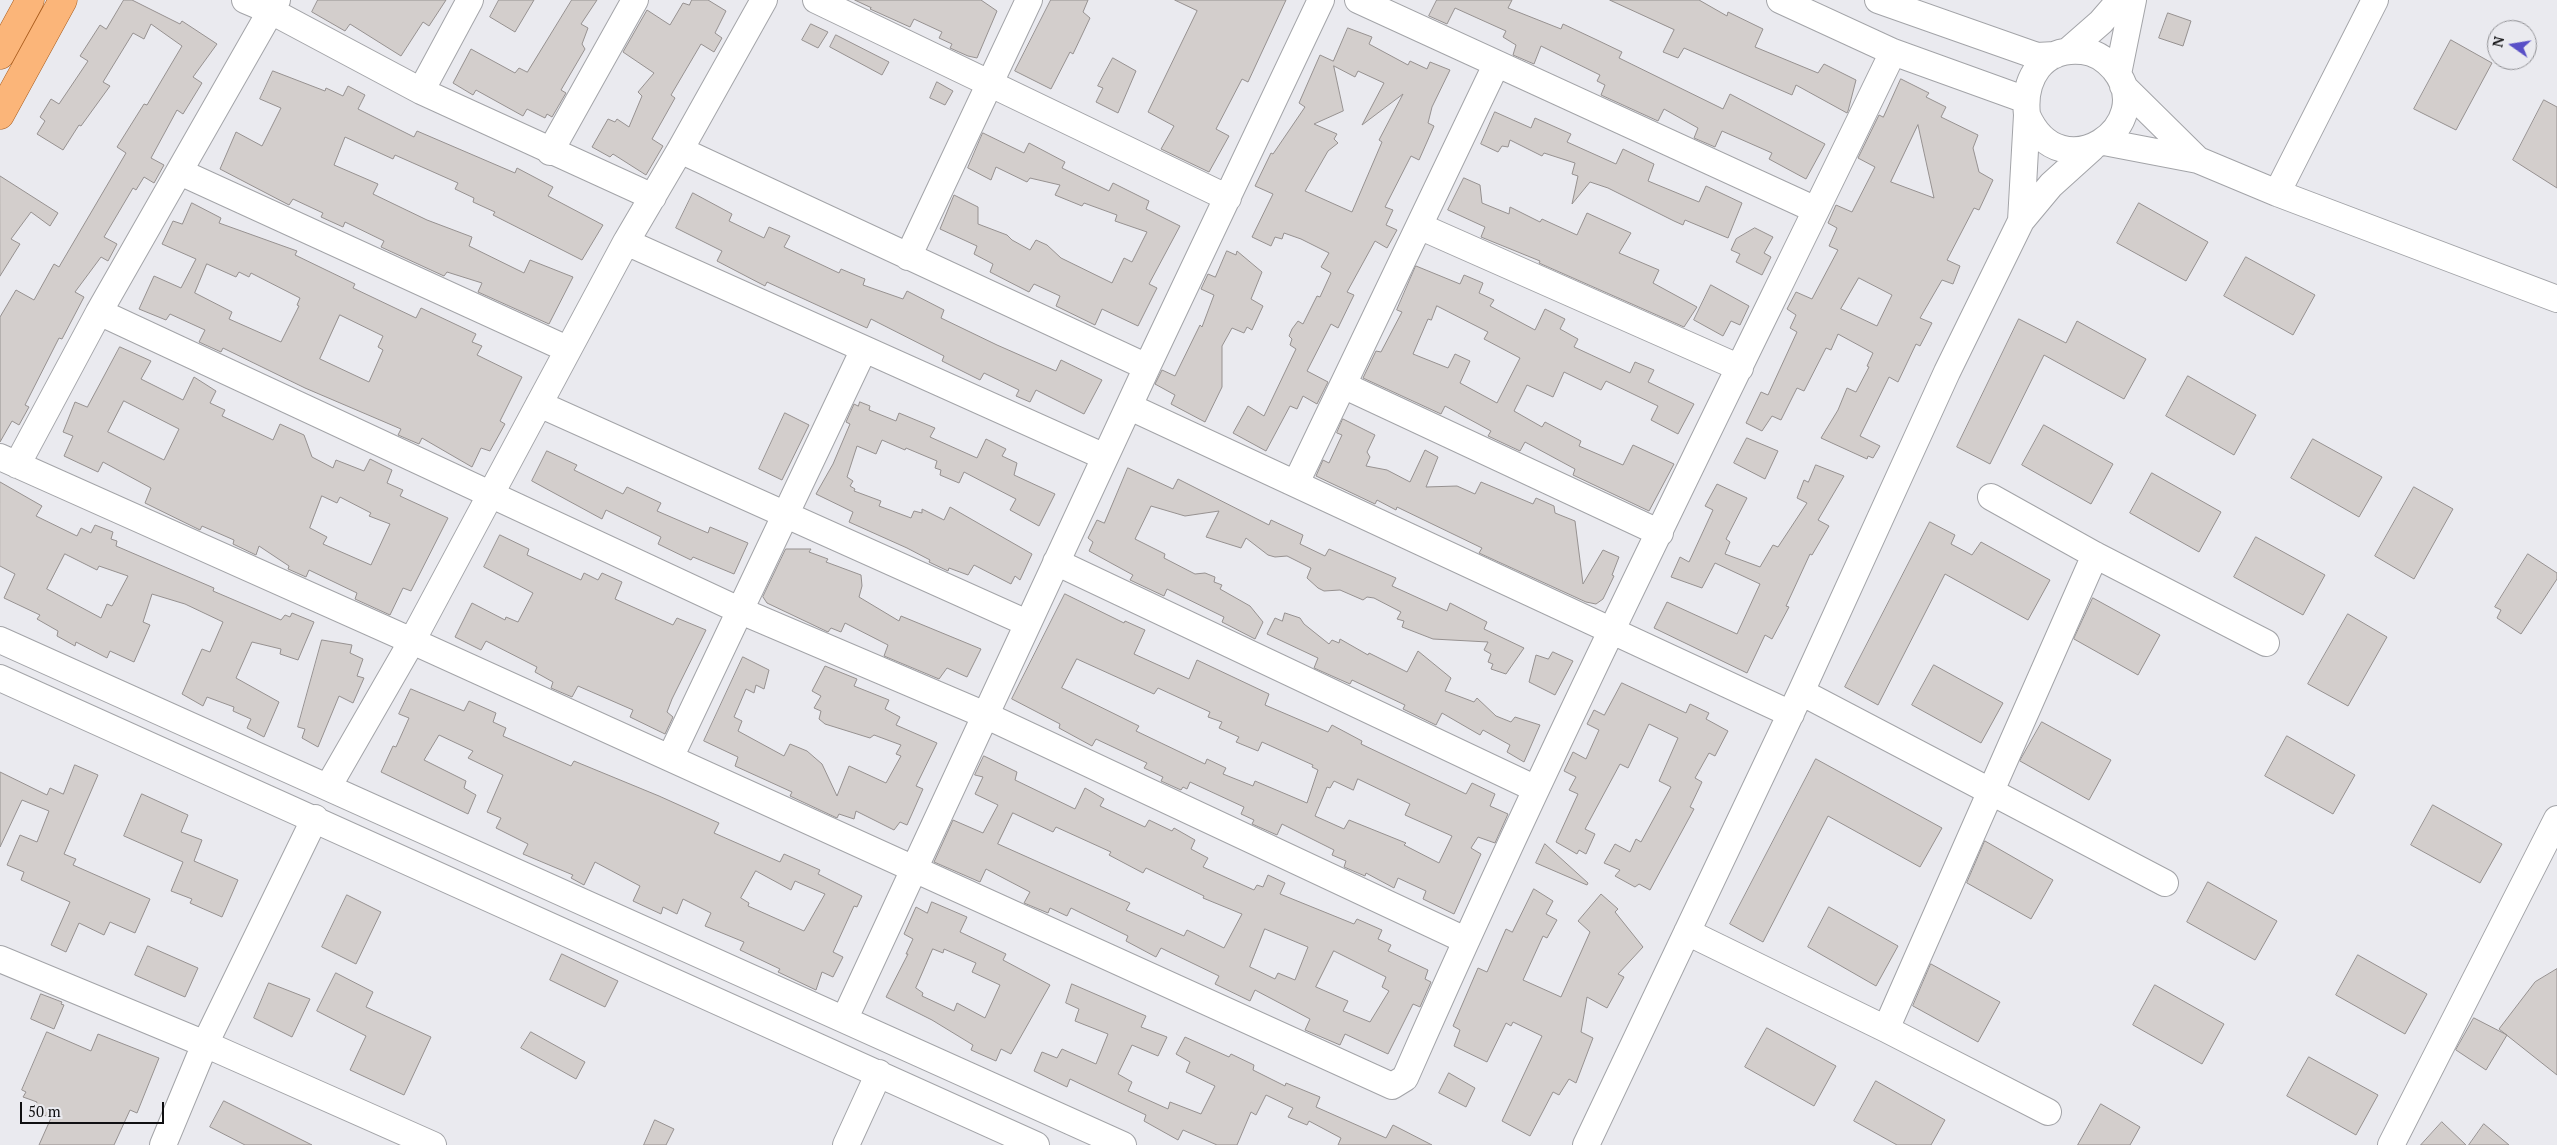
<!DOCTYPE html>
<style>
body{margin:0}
#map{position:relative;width:2557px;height:1145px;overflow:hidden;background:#eaeaef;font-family:"PT Serif",serif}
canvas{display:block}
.north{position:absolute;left:2487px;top:20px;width:50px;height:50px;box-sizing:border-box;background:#eaeaef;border:1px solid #929296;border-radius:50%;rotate:283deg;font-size:14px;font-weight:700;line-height:20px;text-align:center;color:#0f0f11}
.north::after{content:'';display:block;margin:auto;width:18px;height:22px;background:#594fc7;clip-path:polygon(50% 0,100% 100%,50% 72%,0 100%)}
.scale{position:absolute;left:20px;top:1102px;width:144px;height:22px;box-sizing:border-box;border:2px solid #0f0f11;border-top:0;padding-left:6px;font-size:15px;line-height:18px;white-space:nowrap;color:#0f0f11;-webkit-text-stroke:4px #eaeaef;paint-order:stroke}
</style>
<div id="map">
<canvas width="2557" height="1145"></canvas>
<div class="north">N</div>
<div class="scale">50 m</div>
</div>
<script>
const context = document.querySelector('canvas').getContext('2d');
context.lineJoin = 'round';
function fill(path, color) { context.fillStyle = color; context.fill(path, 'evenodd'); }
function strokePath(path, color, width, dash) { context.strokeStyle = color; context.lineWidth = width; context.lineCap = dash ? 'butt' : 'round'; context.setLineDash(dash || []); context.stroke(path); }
const building = new Path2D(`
 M124,0H132L180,24L182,21L217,44L193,77L202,83L183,114L177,110L151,158L164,165L154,183L144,177L136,190L133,188L104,237L117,244L108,261L101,257L75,292L84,297L62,339L59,338L25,405L29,407L19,425L12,421L0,442V317L16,290L34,300L54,264L59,267L126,153L117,147L144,104L147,105L182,46L151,24L144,39L133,33L103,82L110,86L81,126L79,125L63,150L37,134L45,121L40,117L51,99L59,104L88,61L80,56L100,25L106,29Z
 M318,0H446L429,26L423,22L401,56L350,24L345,31L312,12Z
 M499,0H534L515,32L490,17Z
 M572,0H597L581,24L588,28L582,44L585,49L561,90L566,93L552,117L547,114L545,118L527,109L523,116L476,90L473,95L453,83L471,49L515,73L519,68L527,72Z
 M692,0H708L726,11L715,33L722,38L714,52L701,44L671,95L675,98L652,139L663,146L646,175L613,154L610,157L592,147L608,119L615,122L617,119L629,127L642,96L638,92L654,73L623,52L647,10L670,25L683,3L689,5Z
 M855,0H981L997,11L977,58L968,56L950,48L952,44L939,38L942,32L914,19L910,27L870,9L871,8Z
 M1051,0H1088L1083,12L1090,18L1073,54L1070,52L1051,89L1015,71Z
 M1175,0H1286L1248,82L1242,79L1216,129L1229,136L1209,172L1161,149L1174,126L1148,112L1197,11Z
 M1437,0H1512L1508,8L1561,29L1563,24L1597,40L1622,52L1619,58L1723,109L1730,94L1825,144L1806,179L1769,159L1772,153L1722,131L1715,147L1694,138L1698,128L1664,109L1658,121L1601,95L1605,85L1597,81L1600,75L1541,46L1534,64L1513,55L1516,45L1503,37L1506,31L1455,8L1447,24L1429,16Z
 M1610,0H1699L1727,16L1728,12L1763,29L1755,47L1818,73L1824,64L1856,80L1848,111L1847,113L1796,85L1792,95L1684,48L1678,58L1663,52L1674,30Z
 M2168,13L2191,21L2183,46L2159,38Z
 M811,24L828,32L818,48L802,40Z
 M1348,28L1372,37L1369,44L1408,65L1410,61L1427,69L1430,62L1450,70L1432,107L1428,123L1434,126L1419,160L1411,156L1385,207L1393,210L1386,225L1397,230L1387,248L1375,241L1347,292L1354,295L1338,328L1331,324L1307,371L1328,382L1317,404L1303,396L1297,409L1290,406L1266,451L1233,433L1248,406L1264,416L1296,349L1290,345L1292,339L1289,336L1292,329L1298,321L1303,324L1317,296L1320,297L1331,273L1321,267L1329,253L1301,239L1284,233L1282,239L1275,237L1271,246L1252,237L1273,194L1255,186L1271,153L1273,154L1305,107L1299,103L1320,55L1333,61ZM1334,66L1355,77L1358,71L1384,83L1362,125L1403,94L1379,140L1382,142L1352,212L1305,191L1328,151L1338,143L1334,139L1337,134L1314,124L1343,111Z
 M836,35L889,62L882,75L830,47Z
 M2451,40L2492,63L2456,130L2414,109Z
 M1113,58L1136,71L1118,113L1096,102L1103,88L1098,86Z
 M273,71L325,91L326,88L343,96L348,86L365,95L358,109L414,137L417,131L515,173L517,168L553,187L548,196L603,225L582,260L493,215L495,212L473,202L474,198L455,189L458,183L395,155L393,159L345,137L334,165L378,184L373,194L427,220L472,237L469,246L524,273L530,260L573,277L549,324L478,292L482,283L447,272L444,276L381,247L384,241L345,222L343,227L321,217L323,213L293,199L289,205L220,169L236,132L262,146L281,108L260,99Z
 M1901,79L1929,93L1926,97L1946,107L1941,117L1978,135L1973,148L1979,172L1993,180L1979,210L1974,208L1947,260L1960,266L1953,284L1942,280L1920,318L1932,323L1920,346L1916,344L1898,382L1889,377L1860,436L1880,446L1873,458L1868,456L1867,459L1821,438L1838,410L1847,388L1856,392L1869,367L1867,366L1873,353L1838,334L1831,350L1826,348L1804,391L1797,388L1781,420L1772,416L1762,431L1746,423L1761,392L1768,395L1797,332L1790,328L1796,315L1787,309L1796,292L1812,299L1838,250L1829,246L1837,228L1828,223L1836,205L1852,212L1875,167L1858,158L1879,115L1883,117ZM1918,125L1934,198L1891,182ZM1859,278L1892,295L1877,326L1841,309Z
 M937,82L953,91L945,105L930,98Z
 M2544,100L2557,107V188L2513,160Z
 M1495,112L1531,128L1535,118L1571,134L1567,142L1616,164L1623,149L1654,164L1648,181L1699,202L1706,186L1742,203L1728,238L1685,220L1683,225L1674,221L1608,188L1590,182L1572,204L1578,176L1572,174L1575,163L1544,153L1542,156L1510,140L1508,147L1502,146L1498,152L1481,144Z
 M983,133L1024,153L1029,143L1065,162L1062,168L1109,191L1113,183L1149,201L1146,209L1180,226L1149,284L1157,288L1138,326L1102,309L1095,325L1056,306L1060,296L1034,284L1029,292L990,272L993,264L974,254L977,246L940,229L954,195L978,207V224L1007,235L1012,240L1030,250L1036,240L1047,245L1061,258L1112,283L1124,258L1132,262L1147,232L1115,221L1117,215L1084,203L1082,206L1055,195L1060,185L1030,178L1027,182L996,167L991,180L968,168Z
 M0,176L58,213L50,226L31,212L11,239L20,244L0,276Z
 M1464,178L1480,185L1482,203L1509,214L1510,207L1540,222L1542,219L1577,235L1587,213L1631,233L1619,253L1659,270L1653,283L1697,307L1684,327L1539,263L1540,261L1481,237L1485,227L1448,210Z
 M693,193L732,214L729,221L764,238L769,227L790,236L784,247L839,273L841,269L865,279L863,285L903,299L907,291L944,310L941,318L997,345L1056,371L1061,360L1102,380L1084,414L1036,390L1030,402L1016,396L1019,390L984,373L980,380L942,361L944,356L871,319L867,328L767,282L765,286L717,261L722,251L676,228Z
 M192,203L221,218L219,223L297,251L295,255L355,284L353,288L416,318L421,308L476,334L472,342L482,346L477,355L522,377L500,421L505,424L490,451L481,448L472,467L422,438L419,444L398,435L401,429L305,388L223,348L221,352L199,342L205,330L170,314L166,320L139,309L154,276L181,288L196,259L162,244L173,221L182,224ZM207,264L236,277L239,272L249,277L251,273L300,298L297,305L299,306L281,342L229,319L232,312L195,293ZM340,315L383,336L378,347L383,350L369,382L320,359Z
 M2139,203L2208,242L2186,281L2117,243Z
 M1755,228L1773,237L1764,253L1771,257L1762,275L1736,262L1740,254L1731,250L1736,239Z
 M1227,251L1236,255L1237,251L1262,272L1251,299L1263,306L1252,330L1247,327L1244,333L1232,328L1222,346V387L1205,422L1171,404L1175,395L1155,384L1162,370L1175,376L1200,325L1202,327L1214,295L1201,289L1208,274L1215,277Z
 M2246,257L2315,295L2293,335L2224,296Z
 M1416,266L1460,284L1464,275L1483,283L1479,293L1494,300L1490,306L1535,330L1545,309L1565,319L1560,329L1578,339L1574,347L1630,373L1635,362L1654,370L1648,382L1694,404L1678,434L1651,420L1658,406L1606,381L1601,390L1564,372L1553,397L1527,385L1514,411L1542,427L1545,422L1581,441L1579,446L1623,465L1633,445L1674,464L1649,511L1573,475L1575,469L1525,442L1520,451L1488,436L1491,431L1445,406L1441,414L1363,378L1376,351L1381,352L1402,312L1397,310ZM1437,306L1488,332L1484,339L1520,358L1497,403L1460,383L1470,361L1455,354L1448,368L1413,354L1428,319L1431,320Z
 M1711,285L1749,306L1740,325L1731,321L1723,336L1694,320Z
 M2019,319L2066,343L2077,321L2146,359L2124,399L2044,355L1990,464L1957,447Z
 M120,347L151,361L141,379L183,400L194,377L216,391L210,403L225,410L222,416L273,440L280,424L304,435L312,457L333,468L336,460L364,471L370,459L392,470L387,483L403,490L400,496L448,518L411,591L403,588L390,615L355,599L357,593L309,570L306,577L288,569L289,566L259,546L256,555L233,544L234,540L202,526L200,530L145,503L151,488L103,462L98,472L64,456L73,436L63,432L75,402L87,407ZM124,401L179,429L164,460L108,432ZM322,496L337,503L340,497L371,513L369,516L390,524L371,565L323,544L327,537L310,528Z
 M2188,376L2256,415L2234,455L2166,416Z
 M860,402L870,406L869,410L896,421L899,413L935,428L930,437L977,458L986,439L1006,449L1002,456L1017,463L1014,475L1055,494L1039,526L1010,510L1016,499L964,472L959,483L940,475L941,470L935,468L937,461L906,448L905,450L882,440L876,454L857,446L847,477L853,481L850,486L855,489L854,491L881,501L879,506L911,518L914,511L922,513V509L944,520L950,507L1032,554L1020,580L1015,576L1011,584L974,565L968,575L949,568L948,571L929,562L930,560L907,548L849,522L853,512L816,494L833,464L850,424L846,422L854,404L858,406Z
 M785,413L809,425L782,480L759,469Z
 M1343,419L1375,435L1367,452L1370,457L1366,466L1387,470L1410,482L1425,450L1438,457L1426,487L1457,486L1475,494L1481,482L1533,504L1536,498L1554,506L1555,513L1575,521L1583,584L1603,550L1619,557L1612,575L1614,576L1603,599L1596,604L1586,602L1479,553L1482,548L1397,507L1396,510L1377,500L1375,504L1316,476L1323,460L1329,463L1342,435L1337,433Z
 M2044,425L2113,464L2091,504L2022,465Z
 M1747,438L1778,451L1765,479L1734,463Z
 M2313,439L2382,477L2359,517L2291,478Z
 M547,451L577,465L574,470L623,494L627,487L661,503L657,511L708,533L710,527L748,543L734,574L693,557L691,560L658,544L661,537L606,510L602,519L532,481Z
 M1816,465L1844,476L1818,520L1829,526L1812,555L1810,554L1786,606L1789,607L1772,639L1765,635L1747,673L1654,628L1667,602L1737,634L1760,584L1715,563L1702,588L1671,577L1680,557L1689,562L1713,510L1705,506L1717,484L1747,498L1726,539L1730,542L1725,554L1760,567L1773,545L1778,547L1807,503L1797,498L1804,480L1808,482Z
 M1128,468L1173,489L1178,479L1269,525L1271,520L1303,535L1300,544L1325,556L1329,549L1366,565L1396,578L1392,586L1447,611L1450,603L1487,622L1484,629L1524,648L1506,674L1491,669L1493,664L1488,662L1491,654L1484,650L1488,642L1433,639L1402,627L1404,621L1397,619L1401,612L1374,598L1367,597L1363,600L1340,590L1324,591L1318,588L1307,578L1311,568L1287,556L1275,557L1268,555L1246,538L1241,548L1206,537L1219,511L1185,516L1151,506L1135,539L1165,554L1164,558L1195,574L1205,573L1215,577L1214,582L1222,585L1220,589L1250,606L1263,622L1255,639L1222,622L1224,617L1167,589L1164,596L1130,580L1133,575L1089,551L1093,542L1088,538L1097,520L1104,523Z
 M2152,473L2221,512L2199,552L2130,513Z
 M0,482L42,506L36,516L77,536L81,528L91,533L95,525L113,532L111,539L117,541L116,546L214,588L213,591L281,620L285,615L290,617L292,613L314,622L298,660L280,654L281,649L252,642L236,678L279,702L264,737L247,728L251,719L233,711L234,707L207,697L203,706L182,694L202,649L210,652L223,622L185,604L152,594L143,622L150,625L134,662L110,651L107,658L76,642L75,646L57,636L58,631L37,619L40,615L4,598L15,574L0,566ZM65,554L97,570L99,566L128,576L112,606L107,604L101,618L47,589Z
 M2414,487L2453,509L2414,579L2375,556Z
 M1930,522L1955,535L1951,544L1972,555L1981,542L2050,580L2028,620L1945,574L1878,705L1845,687Z
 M500,535L529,549L527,555L581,580L584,573L598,580L602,573L622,582L615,599L673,625L677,618L706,630L672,699L667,712L673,717L665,734L630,717L633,710L578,686L572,697L551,688L553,682L535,672L537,667L486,641L481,650L455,637L472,603L505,620L506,617L518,622L533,593L484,567Z
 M2256,537L2325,575L2303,615L2234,577Z
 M786,549H811L809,552L828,559L826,562L861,575L862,586L859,597L899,621L901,616L981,649L967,677L947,668L939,679L884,656L888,645L845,623L841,632L831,628L828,632L767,603L763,597Z
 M2528,554L2557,573V579L2521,634L2497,618L2501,610L2495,607Z
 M1065,594L1124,623L1125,621L1145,630L1134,654L1189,679L1197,660L1269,694L1265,705L1328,732L1332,725L1362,741L1361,744L1466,794L1472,783L1495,794L1490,806L1508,814L1495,843L1478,837L1471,848L1481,854L1454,914L1423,899L1426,891L1398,878L1394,888L1366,873L1365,876L1344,867L1346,861L1332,855L1334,850L1282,824L1277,835L1252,824L1254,820L1241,814L1244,807L1190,782L1187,789L1183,787L1181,790L1161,781L1163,777L1144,768L1147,763L1096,739L1092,746L1059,728L1060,724L1012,699ZM1077,659L1154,694L1158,688L1210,712L1208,717L1222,722L1219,728L1239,737L1236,742L1258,751L1262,742L1313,765L1312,767L1318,770L1307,803L1255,781L1253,786L1223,774L1226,768L1207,759L1205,764L1136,731L1139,726L1062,688ZM1358,779L1410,804L1405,815L1452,836L1439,863L1404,845L1406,843L1349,820L1344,829L1315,816L1327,787L1330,788L1334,781L1353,790Z
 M2093,598L2160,635L2138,675L2074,639Z
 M1285,613L1300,618L1304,624L1329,644L1332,640L1339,643L1340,639L1368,655L1369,653L1407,672L1418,651L1451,678L1445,691L1474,702L1477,698L1496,716L1511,722L1515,717L1540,725L1524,762L1507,752L1510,745L1483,730L1480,735L1442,713L1436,725L1403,709L1405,705L1352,680L1350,684L1314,668L1318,658L1267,634L1275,618L1282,621Z
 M2348,614L2387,637L2348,706L2308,684Z
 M322,640L352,645L350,653L363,659L357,676L364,678L353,703L339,696L318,747L302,738L305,729L298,727Z
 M1553,652L1573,661L1555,695L1529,682L1536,655L1548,659Z
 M743,657L769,670L764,689L756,685L754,693L746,689L734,717L742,721L738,731L784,756L790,744L807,751L822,764L837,796L849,766L886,783L901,756L896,754L901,745L874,735L870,738L825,724L819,719L821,711L814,708L821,696L812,691L825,666L857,679L854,686L889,700L885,709L900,717L896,725L937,743L916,786L923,789L907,825L900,822L894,830L856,811L854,819L839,814L837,818L790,796L792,792L735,766L738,757L704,741Z
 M1934,665L2003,703L1981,743L1912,705Z
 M1622,683L1686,713L1690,704L1709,713L1706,719L1728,731L1715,756L1709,753L1695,778L1702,782L1690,807L1694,809L1650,890L1639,884L1635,887L1615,876L1620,870L1604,863L1615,844L1630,852L1636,839L1641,842L1671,787L1659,781L1678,738L1649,724L1628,768L1620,764L1585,829L1595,834L1586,854L1579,850L1577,854L1556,842L1578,794L1569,790L1576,777L1564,771L1573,752L1586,759L1599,730L1587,724L1594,710L1604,715Z
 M411,689L464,711L469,701L496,713L493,722L506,728L503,736L571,766L574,761L659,796L719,823L714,833L780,862L784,854L820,870L818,874L862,896L857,907L854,906L833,952L843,957L833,977L822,972L816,990L778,972L780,969L740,950L744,942L705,926L711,913L683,899L677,914L663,907L661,914L633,901L640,886L595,862L584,885L571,878L573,875L523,854L528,844L496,828L501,818L487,812L503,775L468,758L473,751L439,735L424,760L466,781L464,788L476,795L468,814L381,772L393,746L396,747L409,718L399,714ZM756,871L791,890L795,881L825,894L804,931L748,906L749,903L741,898Z
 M2042,722L2111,760L2089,800L2020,761Z
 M2287,736L2355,775L2333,814L2265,776Z
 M984,756L1017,772L1015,780L1075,809L1085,788L1104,799L1100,806L1145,827L1149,820L1172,831L1174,828L1195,840L1191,849L1208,858L1203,867L1254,890L1257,885L1263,887L1268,875L1285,883L1280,894L1354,924L1357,919L1382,930L1378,939L1391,945L1388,951L1428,970L1425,979L1431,982L1420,1007L1413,1004L1388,1054L1345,1034L1340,1045L1305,1030L1310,1019L1255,990L1250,1001L1215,984L1219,976L1161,948L1156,957L1126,941L1128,936L1071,908L1067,916L1050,908L1048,913L1024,903L1030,892L986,869L980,882L934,862L953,820L983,833L998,805L975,794L983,777L975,775ZM1013,813L1053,832L1056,827L1111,852L1109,855L1143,873L1146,868L1204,896L1203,898L1242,914L1224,948L1187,930L1184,936L1126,910L1130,903L998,844ZM1265,929L1308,947L1295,980L1278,973L1275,979L1250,967ZM1334,951L1386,977L1382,987L1389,991L1370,1022L1343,1011L1348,1001L1316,987Z
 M1816,759L1942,828L1920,867L1828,816L1763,942L1730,924Z
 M75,765L98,775L64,854L76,859L73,865L150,899L135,933L110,922L104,935L79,923L66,952L51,945L70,902L21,880L24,872L7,865L20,835L37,842L49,811L22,800L0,847V772L47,795L50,788L63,794Z
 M142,794L188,815L181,832L202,840L194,861L238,880L222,917L190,903L192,899L171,891L183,862L124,836Z
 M2433,805L2502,844L2480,883L2411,845Z
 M1985,841L2053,880L2031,919L1967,883Z
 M1545,844L1588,883L1587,885L1536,863Z
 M2208,882L2277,921L2255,960L2187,922Z
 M1534,889L1553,901L1546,914L1557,920L1547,938L1543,936L1523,980L1561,997L1590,932L1578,921L1601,894L1618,909L1615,912L1643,947L1618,974L1624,977L1607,1008L1587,997L1581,1032L1593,1038L1576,1083L1569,1079L1559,1095L1553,1092L1530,1136L1502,1121L1542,1036L1513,1022L1511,1026L1506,1023L1487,1062L1454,1046L1460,1030L1453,1026L1478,968L1487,972L1506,929L1512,932Z
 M347,895L381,912L356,964L322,947Z
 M932,902L967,917L960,932L1006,954L1003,960L1050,985L1011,1054L1001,1049L996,1061L971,1050L973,1045L932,1020L886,997L908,954H906L913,939L904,934L916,907L927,913ZM933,949L943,953L944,949L976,963L972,972L1000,985L985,1018L957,1003L954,1011L922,996L923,993L916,988Z
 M1829,907L1898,946L1876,986L1808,947Z
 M148,946L198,968L185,997L135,975Z
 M562,954L618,981L605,1007L550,980Z
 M2358,955L2427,994L2405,1034L2336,995Z
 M1931,964L2000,1002L1978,1042L1913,1006Z
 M2557,969V1075L2499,1029L2535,982Z
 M336,973L373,992L366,1007L431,1037L404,1095L350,1070L366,1036L317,1011Z
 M269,983L310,999L292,1037L254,1018Z
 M1072,984L1146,1016L1141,1027L1167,1037L1158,1056L1132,1045L1118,1074L1132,1082L1128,1091L1168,1109L1170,1102L1201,1114L1215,1086L1186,1072L1190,1062L1176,1054L1185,1037L1229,1057L1231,1054L1254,1065L1253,1070L1285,1086L1286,1083L1320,1097L1316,1107L1386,1138L1393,1125L1432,1145H1338L1341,1138L1309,1121L1307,1125L1288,1117L1293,1108L1266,1095L1256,1115L1251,1112L1237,1145H1217L1183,1130L1178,1140L1144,1121L1146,1115L1070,1079L1067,1087L1034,1071L1042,1052L1057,1058L1062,1049L1096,1064L1108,1034L1075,1021L1079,1009L1066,1003Z
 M2155,985L2224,1024L2202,1064L2133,1025Z
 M41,994L62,1002L61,1004L64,1005L54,1029L31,1019Z
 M2474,1018L2507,1035L2486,1070L2456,1050Z
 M1767,1028L1836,1066L1814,1106L1745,1067Z
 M47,1032L91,1051L98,1034L159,1058L137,1113L130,1110L114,1145H39L51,1118L34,1111L37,1102L23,1097L26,1092L22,1090Z
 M531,1032L585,1062L576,1079L521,1048Z
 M2309,1057L2378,1095L2356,1135L2287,1096Z
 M1449,1073L1475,1088L1466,1107L1439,1093Z
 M1876,1081L1945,1120L1931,1145H1897L1854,1121Z
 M224,1101L312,1145H245L210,1127Z
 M2101,1104L2140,1127L2130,1145H2078Z
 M655,1120L674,1129L666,1145H644Z
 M2442,1122L2466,1145H2421Z
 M2484,1124L2509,1145H2469Z`);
fill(building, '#d3cecc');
strokePath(building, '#969190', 1);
const minor = new Path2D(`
 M245,0L271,11L421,91
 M470,0L421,91L653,197
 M816,0L1228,198
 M1358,0L1816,210
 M1780,0L1893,52L2026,100
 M1878,0L2037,56L2055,55
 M2069,50L2101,22L2120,0
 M2118,74L2133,0
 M2123,86L2198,160
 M2104,142L2198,160L2277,193L2557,299
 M680,150L1147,367
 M550,152L635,0
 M180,172L567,349
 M2277,193L2375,0
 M2021,221L2027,115C2023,79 2042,47 2082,51C2095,52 2106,60 2114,69C2160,125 2061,193 2027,115
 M1419,226L1740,368
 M626,242L1105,457
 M908,257L1029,0
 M99,312L741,611L985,715L1465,940
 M1343,385L1660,533
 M539,404L1027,623
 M1130,407L1791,714
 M0,457L412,641L1392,1086L1405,1078C1557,731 1728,393 1893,52
 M17,465L99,312L277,0
 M1296,483L1496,65
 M1991,497L2095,555L2266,643
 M1056,562L1536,789
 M0,640L1123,1145
 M0,678L1036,1145
 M1801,692L2165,883
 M670,758L864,349
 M328,787L412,641L626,242L680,150L764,0
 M1687,932L1886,1029L2048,1112
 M0,959L205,1044L433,1145
 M845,1018L1147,367L1321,0
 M1886,1029L2095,555
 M163,1145L205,1044L315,818
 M846,1145L879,1073
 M1586,1145L1801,692L1947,372L2021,221L2051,185L2092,148
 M2391,1145L2557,819`);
const major = new Path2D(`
 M0,55L30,0
 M0,115L63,0`);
strokePath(minor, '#a3a4a8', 28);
strokePath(major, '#a75a1b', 29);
strokePath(minor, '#fff', 26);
strokePath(major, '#fbb579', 28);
</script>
